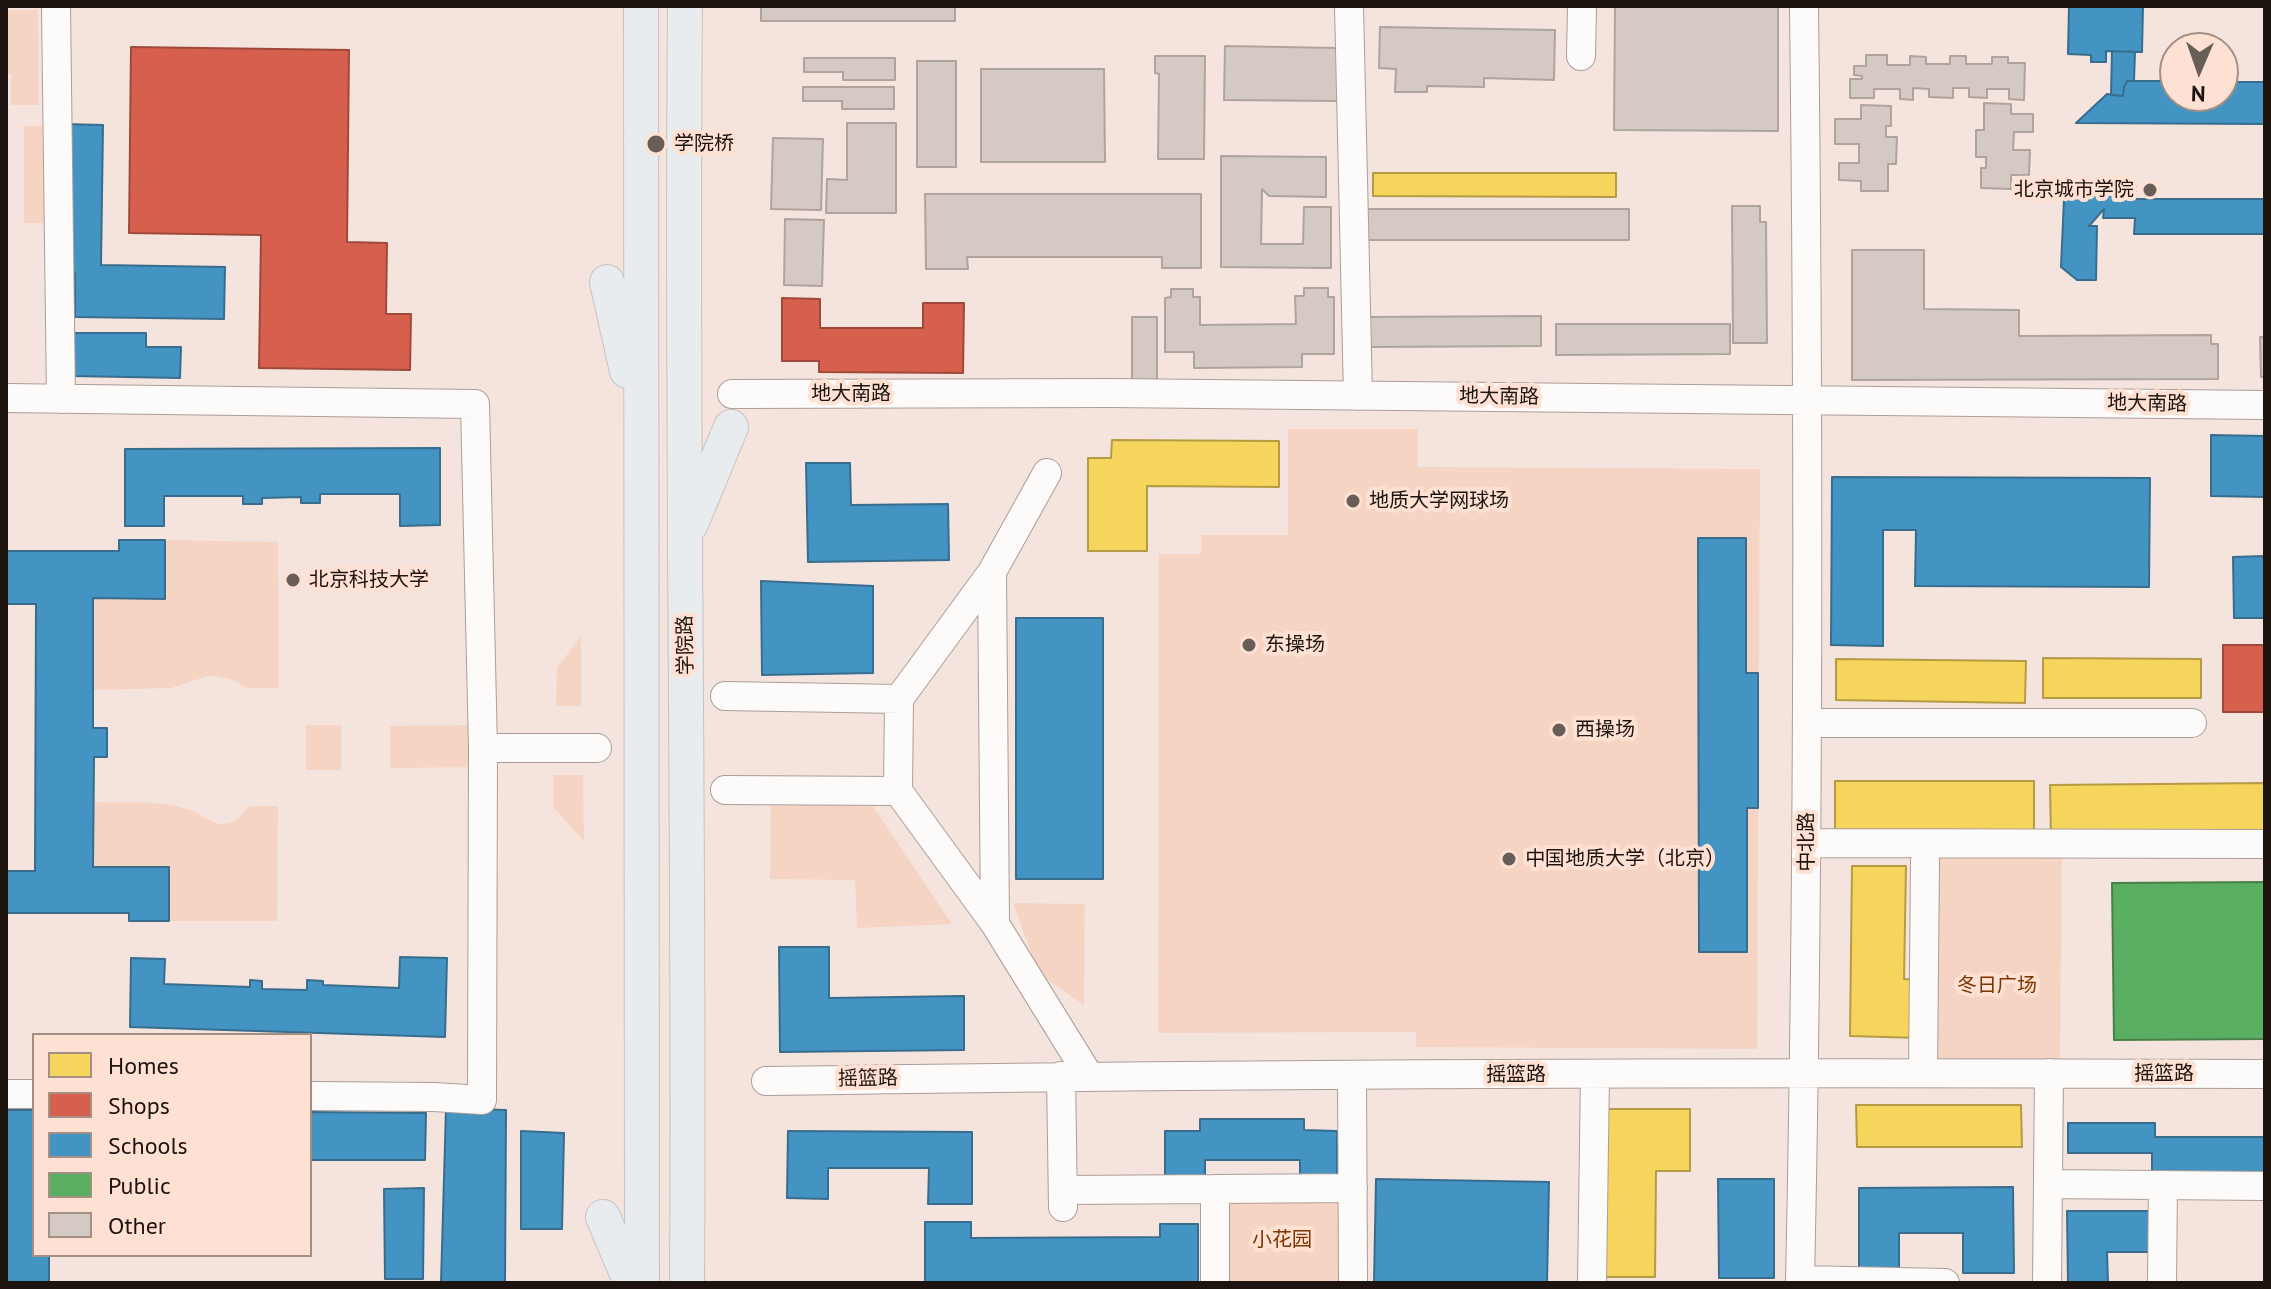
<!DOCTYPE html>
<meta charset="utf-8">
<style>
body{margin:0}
#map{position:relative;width:2271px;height:1289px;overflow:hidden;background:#f4e4dd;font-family:"PT Sans",sans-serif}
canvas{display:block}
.frame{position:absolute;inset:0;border:8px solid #1d140f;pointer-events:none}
.legend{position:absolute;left:32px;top:1033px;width:280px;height:224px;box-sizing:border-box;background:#fee1d3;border:2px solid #a48f85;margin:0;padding:10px 14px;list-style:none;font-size:24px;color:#1d140f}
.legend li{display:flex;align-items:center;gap:16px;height:40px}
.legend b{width:40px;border:2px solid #a48f85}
.north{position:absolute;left:2159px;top:32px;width:80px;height:80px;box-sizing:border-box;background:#fee1d3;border:2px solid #a48f85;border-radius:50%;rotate:182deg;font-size:22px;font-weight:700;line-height:32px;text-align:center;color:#1d140f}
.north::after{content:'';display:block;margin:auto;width:28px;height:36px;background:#685d57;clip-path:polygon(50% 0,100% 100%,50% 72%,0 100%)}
</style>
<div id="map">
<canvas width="2271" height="1289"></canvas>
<div class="frame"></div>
<ul class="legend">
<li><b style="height:22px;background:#f6d55c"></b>Homes</li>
<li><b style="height:22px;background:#d6604d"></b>Shops</li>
<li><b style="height:22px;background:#4393c3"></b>Schools</li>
<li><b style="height:22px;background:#5aae61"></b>Public</li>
<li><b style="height:22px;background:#d5c9c3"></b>Other</li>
</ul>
<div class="north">N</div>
</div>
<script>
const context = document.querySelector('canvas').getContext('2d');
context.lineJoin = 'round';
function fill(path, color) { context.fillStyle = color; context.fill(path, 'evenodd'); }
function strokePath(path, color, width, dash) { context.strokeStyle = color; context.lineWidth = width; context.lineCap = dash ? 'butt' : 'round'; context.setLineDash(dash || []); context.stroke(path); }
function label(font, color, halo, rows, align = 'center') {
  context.font = font + ' "PT Sans","Noto Sans SC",sans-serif'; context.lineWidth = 8; context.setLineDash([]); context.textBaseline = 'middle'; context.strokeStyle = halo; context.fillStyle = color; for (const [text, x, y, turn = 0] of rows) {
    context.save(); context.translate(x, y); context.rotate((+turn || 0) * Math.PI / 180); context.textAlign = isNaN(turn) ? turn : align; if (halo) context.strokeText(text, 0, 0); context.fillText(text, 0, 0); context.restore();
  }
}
fill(new Path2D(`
 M6,10H38L39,105H11V74L6,73Z
 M24,126H47V223H24Z
 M1288,429H1418V467L1760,469L1757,1049L1416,1047V1032L1158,1033L1159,554H1201V535H1288Z
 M165,540L278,542L279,688H246L234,680L211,675L171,688L93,690V598H164Z
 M581,636V706H556L557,668Z
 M306,725H341V770H306Z
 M481,725L482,767L390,768V726Z
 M553,775H583L584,841L553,807Z
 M771,801L870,802L952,924L857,928L855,880L770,879Z
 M93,802C126,803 164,799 195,812C207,818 215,827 230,823C239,821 244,812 249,806H278L277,921H169V868L93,867Z
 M1935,854L2062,855L2060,1061L1933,1059Z
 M1013,903L1085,904L1084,1005L1039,974Z
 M1226,1197L1339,1199L1338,1283H1225Z`), '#f5d4c4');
const homes = new Path2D(`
 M1373,173H1616V197L1373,196Z
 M1112,440L1279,441V487L1147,486V551H1088V458H1111Z
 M2043,658L2201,659V698H2043Z
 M1836,659L2026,661L2025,703L1836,700Z
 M1835,781H2034V836L1835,835Z
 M2265,783V836L2051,838L2050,785Z
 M1852,866H1906L1904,979L1920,980L1919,1038L1850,1036Z
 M1856,1105H2021L2022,1147H1857Z
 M1601,1109H1690V1171H1656L1655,1277H1599Z`);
fill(homes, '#f6d55c');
strokePath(homes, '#b59b45', 2);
const shops = new Path2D(`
 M131,47L349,50L347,242L387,243L386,314H411L410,370L259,368L261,235L129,233Z
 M782,298L820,299V328H923V303H964L963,373L819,372V361H782Z
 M2223,645H2265V712H2223Z`);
fill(shops, '#d6604d');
strokePath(shops, '#9e493a', 2);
const schools = new Path2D(`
 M2069,6H2143L2142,52L2106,51V62H2091V55L2068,54Z
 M2112,51L2135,52L2134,81H2127L2124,87L2123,96L2111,95Z
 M2127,81H2175V96H2223V82H2265V124L2076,123L2107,94L2123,96L2124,87Z
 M64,124L103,125L101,265L225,267L224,319L75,317V273H61Z
 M2076,181L2136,182V199H2265V234H2134L2135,218H2103L2104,209L2089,226H2097L2096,280H2077L2061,267L2064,199Z
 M72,333H146V347H181L180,378L72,376Z
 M2211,435L2265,436V497L2211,496Z
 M440,448V525L400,526V494H320V503H301V497L262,498V504H243V496H164V526H125V449Z
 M806,463H850L851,505L948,504L949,560L808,562Z
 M1832,477L2150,478L2149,587L1915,586L1916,530H1883V646L1831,645Z
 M1698,538H1746V673H1758V808H1747V952H1699Z
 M119,540H165V599L93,598V728H107V757H94L93,867H169V921H129V913H6V871H35L36,604H6V551H119Z
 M2265,556V618H2234L2233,557Z
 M761,581L873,586V673L762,675Z
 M1016,618H1103V879H1016Z
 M779,947H829V998L964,996V1050L780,1052Z
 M400,957L447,958L445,1037L130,1027L131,958L165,959L164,984L250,987V980L262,981V989L307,990V980L323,981V985L399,988Z
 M446,1108L506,1110L505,1283H441Z
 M6,1110H34V1255H49V1283H6Z
 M310,1112L426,1113L425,1160H310Z
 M1200,1119H1304V1130L1337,1131V1186H1300V1160H1205V1186H1165V1131H1200Z
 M2068,1123H2155V1137H2265V1180H2152V1153H2068Z
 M521,1131L564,1133L562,1229H521Z
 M788,1131L972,1132V1204H928L929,1168H828V1199L787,1198Z
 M1376,1179L1549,1182L1547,1283H1374Z
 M1718,1179H1774V1278H1719Z
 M2013,1187L2014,1273H1963V1233H1899V1274H1859V1188Z
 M424,1188L423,1279H385L384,1189Z
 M2067,1211H2153V1252H2107L2108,1283H2068Z
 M925,1222H971V1238L1160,1237V1224H1198V1283H925Z`);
fill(schools, '#4393c3');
strokePath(schools, '#386d8d', 2);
const public = new Path2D(`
 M2265,882V1039L2114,1040L2112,883Z`);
fill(public, '#5aae61');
strokePath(public, '#488048', 2);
const building = new Path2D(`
 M761,6H955V21H761Z
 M1615,6H1778V131L1614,130Z
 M1380,27L1555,30L1554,80L1484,78V87L1427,86V92H1395L1396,69L1379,68Z
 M1225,46L1339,48L1338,101L1224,100Z
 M1866,55H1887V65H1910V56L1926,57V64H1950V56H1966V64H1992V57H2008V63H2025L2024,100L2009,99V89H1987V98L1969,97V88H1953V98L1929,97V89L1913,88V100L1900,99V89H1874V98H1850V79H1862V76L1854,75V66H1866Z
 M1155,56H1205L1204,159H1158L1159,74L1155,73Z
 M804,58H895V80H843V72H804Z
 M917,61H956V167H917Z
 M981,69H1104L1105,162H981Z
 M803,87H894V109H842V101H803Z
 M1984,103L2011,104V114H2033V132H2014L2013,150H2030L2029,175H2011V189L1981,188V168H1986V157H1976V130H1984Z
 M1861,105L1891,106V126H1886V137H1897L1896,164H1888V191H1861V181L1839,180V163H1859V144H1835V119H1861Z
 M847,123H896V213H826L827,179L847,180Z
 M773,138L823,139L821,210L771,209Z
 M1221,156L1326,157V197L1269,196L1262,189L1261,244H1303L1304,207H1331V268L1221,267Z
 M925,194H1201V268H1162V257H967L968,269H926Z
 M1732,206H1760V222H1766L1767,343H1733Z
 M1364,209H1629V240H1364Z
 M785,219L824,220L822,286L784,285Z
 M1852,250H1924V309L2019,310V336L2211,335V344H2218V379L1852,380Z
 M1304,288H1328V297H1334V354H1302V367L1194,368V352H1165V298L1171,297V289H1193V297H1200V325L1296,324L1295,296H1304Z
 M1541,316V346L1368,347L1367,317Z
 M1132,317H1157V382H1132Z
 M1556,324H1730V354L1556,355Z
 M2260,337H2265V377H2261Z`);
fill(building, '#d5c9c3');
strokePath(building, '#afa39e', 2);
const minor = new Path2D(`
 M56,6L61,399
 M1349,6L1358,396
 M1581,56L1582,6
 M732,394L1111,393L2265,405
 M6,398L475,404L483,748L482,1100L434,1097L310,1096
 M1047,473L992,572L899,699L898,791L995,924L1089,1076
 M992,572L995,924
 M725,696L899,699
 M1807,723H2192
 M483,748H597
 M725,790L898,791
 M1807,843L2265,844
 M1923,1073L1925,861
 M1061,1076L1063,1207
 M1352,1076L1353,1283
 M766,1081C1266,1073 1765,1072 2265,1074
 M6,1094H34
 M2048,1184L2265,1186
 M1215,1189L1353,1188
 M1063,1190L1215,1189V1283
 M1800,1280L1945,1283
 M1592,1283L1595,1074
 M1800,1283C1809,857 1809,432 1804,6
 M2047,1283L2049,1073
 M2162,1283L2163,1185`);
const major = new Path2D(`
 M641,6L642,1283
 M685,6C681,432 690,857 687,1283
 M607,282L627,371
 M691,524L731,427
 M603,1217L631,1283`);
strokePath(minor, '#aa9e99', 30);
strokePath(major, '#c9c2be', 36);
strokePath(minor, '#fdfbfa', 28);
strokePath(major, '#e9ecee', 34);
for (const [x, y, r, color] of [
 [656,144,10,"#685d57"],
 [2150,190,8,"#685d57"],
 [1353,501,8,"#685d57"],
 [293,580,8,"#685d57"],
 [1249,645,8,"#685d57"],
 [1559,730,8,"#685d57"],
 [1509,859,8,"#685d57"]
]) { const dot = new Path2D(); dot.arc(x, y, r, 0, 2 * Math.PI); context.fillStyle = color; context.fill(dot); strokePath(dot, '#fee1d3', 3); }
label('20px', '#1d140f', '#fee1d3', [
 ["学院桥",674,144],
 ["北京城市学院",2134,190,"right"],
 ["地质大学网球场",1369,501],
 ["北京科技大学",309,580],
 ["东操场",1265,645],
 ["西操场",1575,730],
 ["中国地质大学（北京）",1525,859]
], 'left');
label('20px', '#1d140f', '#fee1d3', [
 ["地大南路",851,394],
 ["地大南路",1499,397,1],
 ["地大南路",2147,404,1],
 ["学院路",686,645,-91],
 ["中北路",1807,842,-90],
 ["摇篮路",2164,1074],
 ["摇篮路",1516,1075],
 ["摇篮路",868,1079,-1]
]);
label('20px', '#7c3400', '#fee1d3', [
 ["冬日广场",1997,986],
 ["小花园",1282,1240]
]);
</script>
